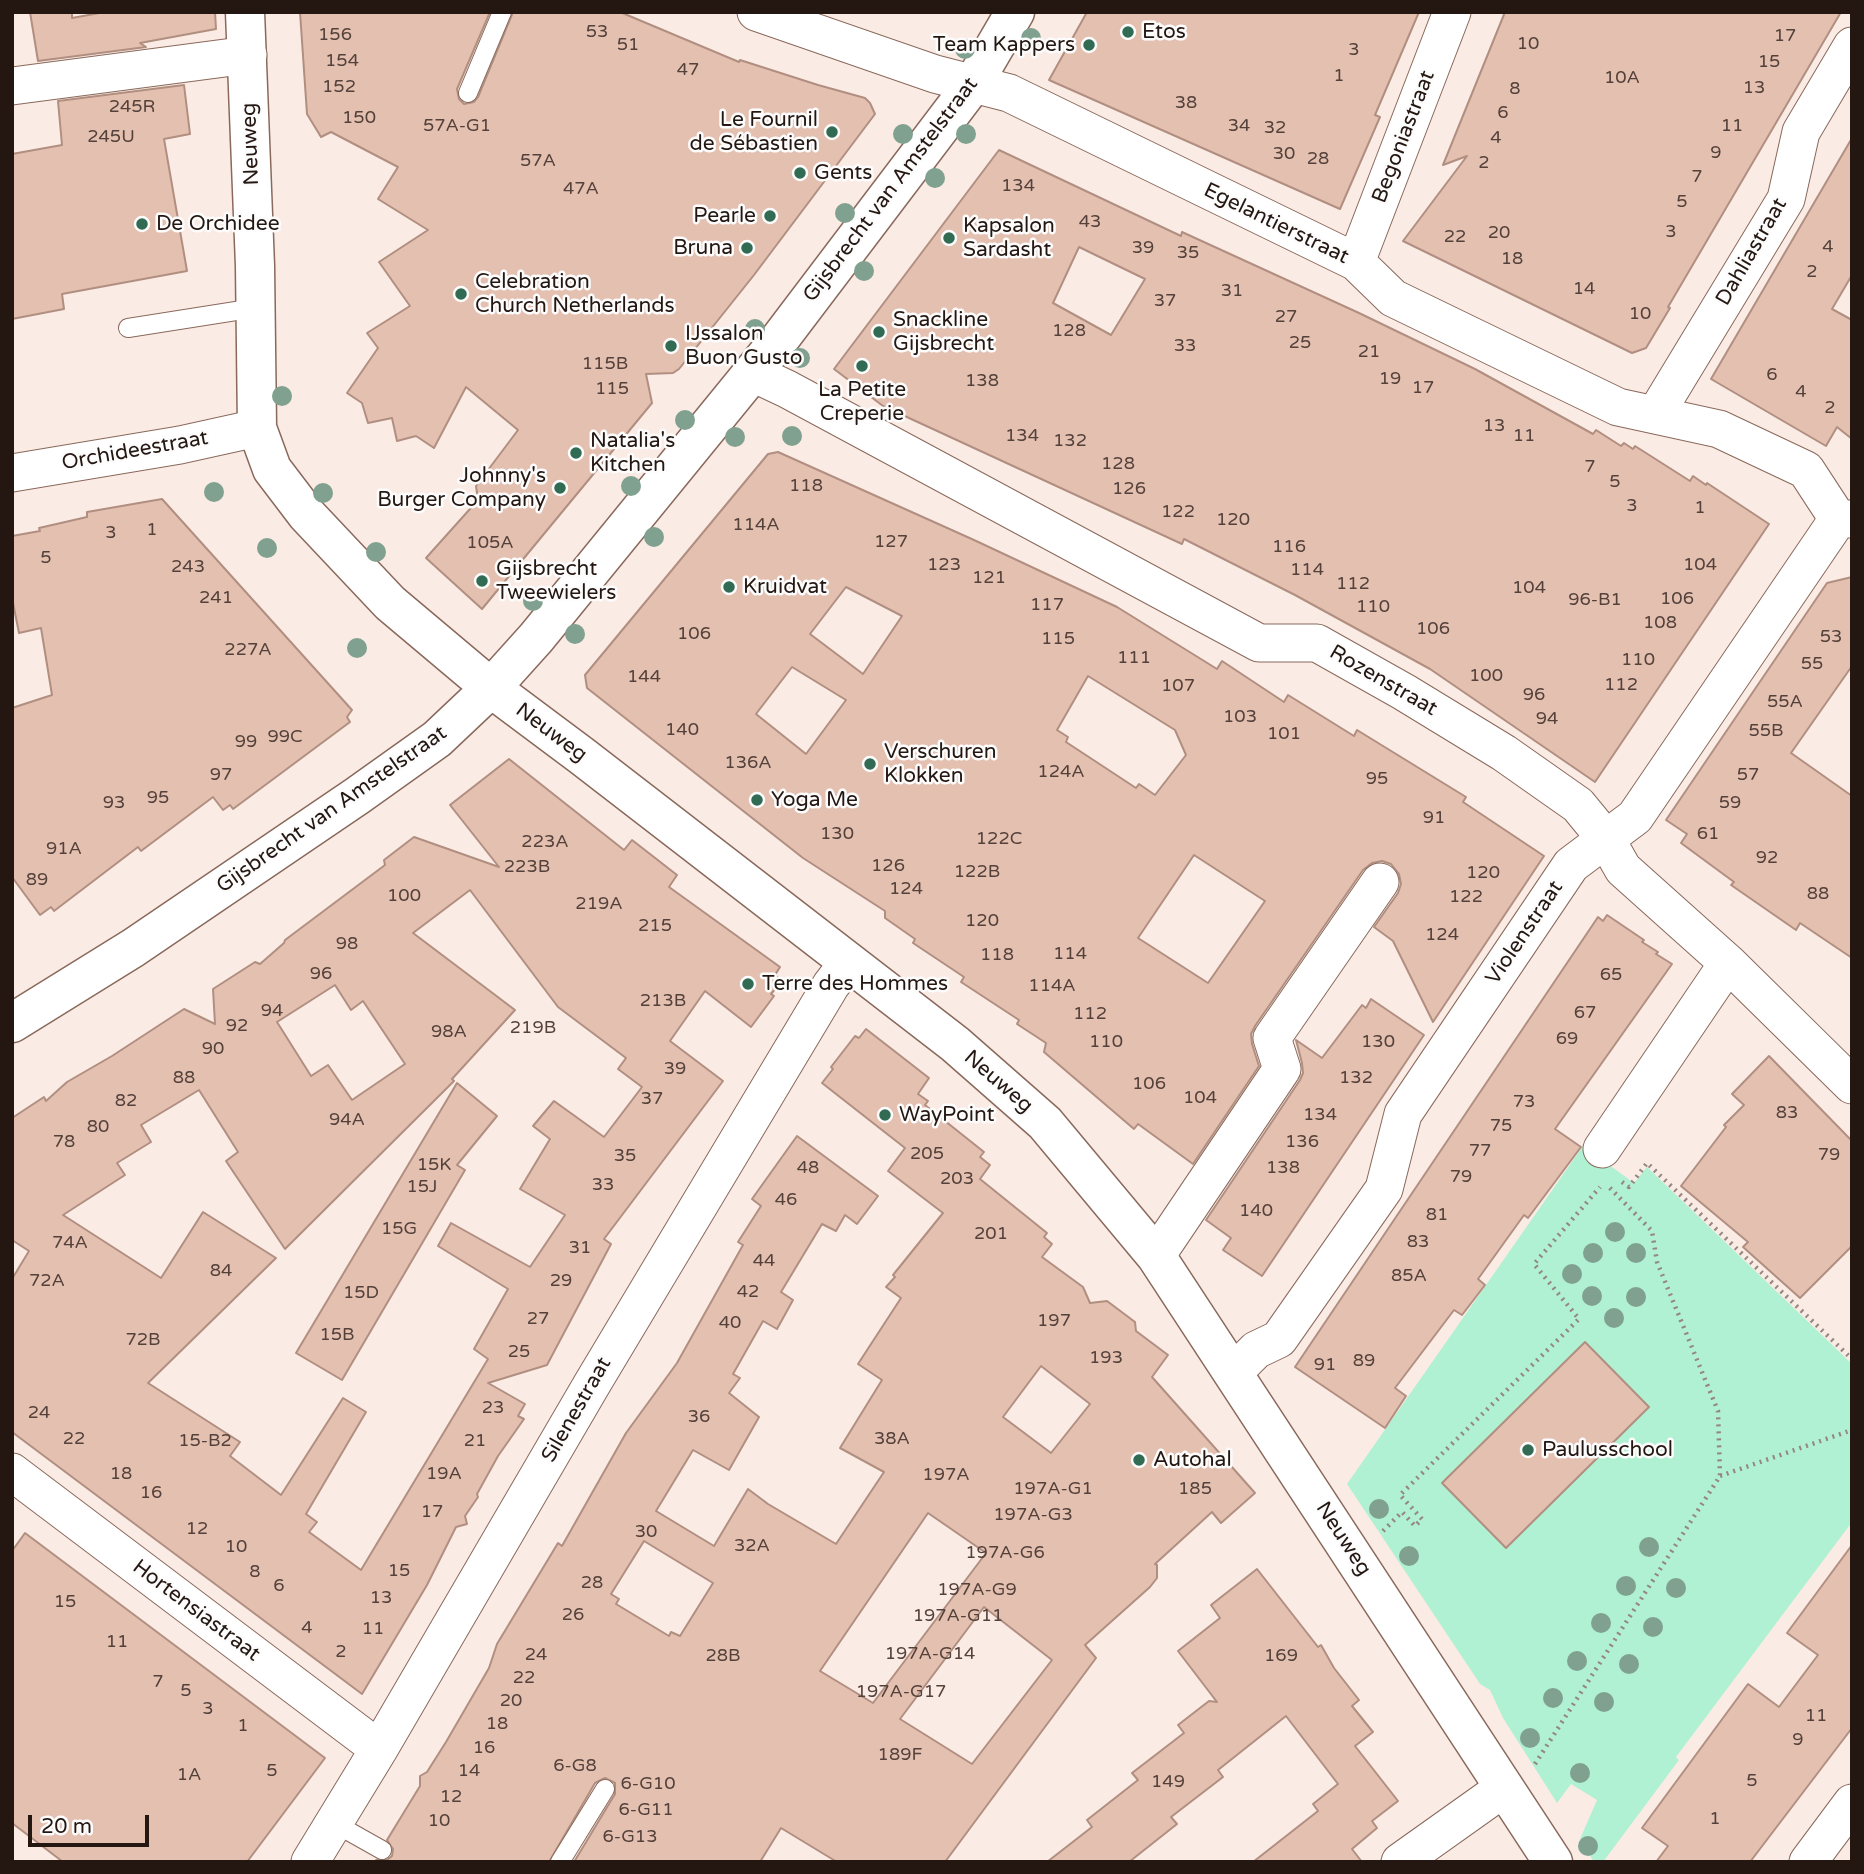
<!DOCTYPE html>
<meta charset="utf-8">
<style>
body{margin:0}
#map{position:relative;width:1864px;height:1874px;overflow:hidden;background:#fbebe5;font-family:"Varela Round",sans-serif}
canvas{display:block}
.frame{position:absolute;inset:0;border:14px solid #241712;pointer-events:none}
.scale{position:absolute;left:28px;top:1815px;width:121px;height:32px;box-sizing:border-box;border:4px solid #241712;border-top:0;padding-left:9px;font-size:21px;line-height:24px;white-space:nowrap;color:#241712;-webkit-text-stroke:5px #fcfcfc;paint-order:stroke}
</style>
<div id="map">
<canvas width="1864" height="1874"></canvas>
<div class="frame"></div>
<div class="scale">20 m</div>
</div>
<script>
const context = document.querySelector('canvas').getContext('2d');
context.lineJoin = 'round';
function fill(path, color) { context.fillStyle = color; context.fill(path, 'evenodd'); }
function strokePath(path, color, width, dash) { context.strokeStyle = color; context.lineWidth = width; context.lineCap = dash ? 'butt' : 'round'; context.setLineDash(dash || []); context.stroke(path); }
function label(font, color, halo, rows, align = 'center') {
  context.font = font + ' "Varela Round",sans-serif'; context.lineWidth = 5; context.setLineDash([]); context.textBaseline = 'middle'; context.strokeStyle = halo; context.fillStyle = color; for (const [text, x, y, turn = 0] of rows) {
    context.save(); context.translate(x, y); context.rotate((+turn || 0) * Math.PI / 180); context.textAlign = isNaN(turn) ? turn : align; if (halo) context.strokeText(text, 0, 0); context.fillText(text, 0, 0); context.restore();
  }
}
fill(new Path2D(`
 M1583,1146L1634,1183L1647,1167L1852,1364V1522L1676,1757L1679,1760L1603,1862H1594L1580,1839L1597,1800L1571,1784L1557,1803L1503,1718L1490,1690L1480,1684L1347,1484Z`), '#b0f1d3');
const building = new Path2D(`
 M30,12H72V18L105,12H215L216,29L140,43L146,47L38,61Z
 M300,12H490L457,89L459,99L464,104L474,102L478,97L513,12H620L739,62L740,60L818,85L865,98L870,103L875,114L754,275L679,369L673,373L646,374L652,403L482,609L426,558L478,500L476,486L518,430L466,387L434,448L416,436L397,441L392,418L368,423L362,403L347,393L378,348L367,333L410,306L379,262L428,230L378,199L398,167L331,132L321,137L307,114Z
 M1087,12H1419L1375,115L1380,117L1340,209L1049,80Z
 M1505,12H1841L1668,307L1670,308L1646,348L1632,353L1403,241L1467,156L1443,165Z
 M184,85L190,134L164,139L187,271L62,294L64,309L12,319V154L62,145L58,101Z
 M1852,138V275L1832,309L1852,320V439L1837,427L1826,446L1711,379Z
 M999,150L1181,236L1182,232L1359,313L1475,369L1593,434L1596,430L1621,446L1624,443L1633,449L1635,446L1690,481L1693,476L1706,485L1707,483L1769,524L1595,782L1430,669L1295,595L1184,539L1182,544L883,406L834,369ZM1079,247L1145,279L1111,335L1053,303Z
 M778,452L974,540L1117,607L1217,669L1222,661L1284,702L1288,695L1354,736L1357,730L1466,797L1463,802L1544,856L1433,1022L1393,941L1374,927L1398,893L1401,884L1399,874L1391,864L1382,861L1372,863L1363,870L1255,1026L1251,1034L1252,1044L1259,1066L1193,1164L1138,1124L1134,1129L1044,1052L1046,1043L1017,1024L1019,1020L961,982L964,977L913,943L915,939L885,918V911L803,858L587,688L585,675L768,454ZM846,587L902,616L863,674L810,634ZM792,667L846,700L806,754L756,714ZM1088,676L1175,730L1186,755L1155,795L1139,784L1136,788L1066,742L1068,737L1057,730ZM1194,855L1265,901L1208,983L1138,938Z
 M162,499L352,710L347,717L350,722L233,809L230,805L223,810L213,797L141,851L138,847L54,911L51,907L40,915L12,877V708L52,695L41,628L19,633L12,598V536L40,531L39,528L87,517V512Z
 M1852,577V666L1791,753L1852,796V958L1800,923L1796,930L1731,885L1734,882L1681,843L1687,834L1666,820L1827,583Z
 M509,759L624,850L632,840L677,875L669,887L780,967L775,975L782,981L771,994L774,996L751,1027L705,991L670,1041L723,1081L604,1239L611,1244L547,1365L488,1383L525,1404L518,1416L524,1419L498,1456L477,1494L478,1497L465,1516L467,1524L456,1527L427,1585L362,1694L12,1432V1279L29,1251L12,1240V1118L44,1097L46,1101L67,1082L112,1056L184,1009L215,1024L213,989L255,962L260,964L284,943L285,940L385,865L384,860L414,837L499,867L450,805ZM470,890L558,1007L626,1058L618,1069L642,1087L604,1137L554,1101L533,1126L550,1139L520,1189L565,1215L530,1267L451,1223L438,1246L508,1289L474,1349L488,1359L361,1570L309,1532L317,1522L306,1514L366,1412L343,1398L281,1495L230,1456L240,1442L148,1383L276,1258L203,1212L161,1278L63,1215L125,1175L117,1163L151,1142L141,1125L199,1090L238,1152L226,1161L285,1249L454,1081L452,1079L515,1010L413,933ZM335,985L351,1010L363,1001L405,1064L352,1100L328,1065L311,1076L277,1022Z
 M1607,915L1644,940L1642,942L1658,952L1656,954L1672,964L1555,1129L1581,1147L1528,1218L1524,1215L1478,1279L1485,1285L1462,1315L1454,1310L1395,1388L1406,1396L1385,1428L1295,1367L1598,917L1603,921Z
 M1371,999L1424,1035L1262,1276L1223,1250L1231,1238L1206,1220L1300,1080L1303,1073L1302,1063L1296,1040L1322,1058L1362,1005L1366,1008Z
 M866,1029L929,1078L918,1094L928,1101L925,1105L984,1152L980,1157L990,1165L980,1179L1047,1233L1044,1237L1052,1244L1042,1257L1083,1287L1090,1303L1107,1301L1135,1322L1136,1331L1168,1355L1152,1377L1255,1493L1221,1523L1212,1512L1155,1564L1157,1565V1578L1150,1587L1085,1645L1096,1658L945,1862H837L781,1828L760,1862H574L615,1794V1783L605,1778L595,1783L549,1862H375L376,1860H387L392,1856L393,1849L387,1840L420,1786V1776L427,1772L446,1742L489,1668L497,1644L558,1543L562,1546L626,1433L677,1363L743,1245L738,1242L761,1206L752,1199L797,1136L878,1196L857,1224L845,1215L836,1231L822,1224L781,1292L793,1300L777,1329L763,1321L733,1374L740,1378L729,1393L759,1417L729,1470L693,1450L656,1511L714,1546L748,1489L768,1504L836,1544L884,1472L840,1448L882,1380L858,1364L901,1298L886,1287L895,1277L893,1275L943,1213L888,1171L905,1148L822,1083L833,1069L831,1067L855,1036L859,1038ZM1041,1366L1090,1404L1051,1453L1003,1417ZM928,1513L986,1553L873,1703L820,1671ZM644,1541L713,1583L680,1636L671,1632L669,1636L616,1604L619,1599L611,1594ZM984,1607L1052,1660L972,1764L900,1719Z
 M1769,1056L1852,1141V1246L1800,1298L1743,1247L1748,1242L1681,1186L1726,1127L1724,1125L1744,1105L1732,1094Z
 M457,1083L497,1116L457,1165L465,1170L342,1380L296,1353Z
 M1585,1342L1649,1407L1506,1548L1442,1483Z
 M25,1533L325,1758L247,1862H63L12,1823V1551Z
 M1852,1545V1728L1750,1862H1656L1668,1846L1642,1828L1748,1684L1779,1707L1818,1655L1787,1633Z
 M1257,1569L1318,1647L1321,1645L1334,1668L1359,1700L1352,1706L1373,1732L1355,1746L1398,1801L1372,1821L1377,1828L1352,1849L1362,1862H1253L1318,1811L1313,1804L1338,1784L1286,1716L1218,1770L1223,1777L1171,1817L1177,1824L1129,1862H1047L1092,1827L1087,1820L1138,1780L1132,1773L1184,1733L1178,1725L1209,1701L1217,1702L1178,1651L1220,1618L1211,1605Z`);
fill(building, '#e4c0b1');
strokePath(building, '#b18f80', 2);
const lane = new Path2D(`
 M468,93L502,12
 M128,328L255,308
 M334,1823L382,1850
 M560,1862L605,1789`);
const street = new Path2D(`
 M756,12L935,74L1009,93L1356,262L1393,298L1618,407L1719,429L1806,470L1838,519
 M12,86L248,55
 M1356,262L1452,12
 M753,373L787,389L1259,643H1317L1404,692L1504,753L1578,805L1606,839L1623,869L1728,963L1852,1085
 M1655,415L1786,199L1801,132L1852,46
 M12,473L180,445L257,428
 M1602,1149L1728,963
 M1156,1256L1282,1069L1272,1038L1380,882
 M1234,1372L1256,1350L1279,1339L1384,1189L1403,1114L1571,865L1635,817L1838,519H1852
 M12,1472L379,1749
 M310,1862L379,1749L592,1384L831,985L848,963
 M1400,1862L1504,1788
 M1808,1862L1852,1803`);
const secondary = new Path2D(`
 M245,12L255,266L257,428L272,469L307,515L390,603L491,688L582,756L955,1044L1045,1123L1156,1256L1553,1862
 M12,1023L133,948L357,796L437,739L491,688L536,638L779,340L973,84L1015,12`);
strokePath(lane, '#89695b', 20);
strokePath(street, '#89695b', 39);
strokePath(secondary, '#89695b', 41);
strokePath(new Path2D(`
 M1622,1182L1629,1187L1647,1163L1852,1359
 M1720,1476L1852,1430
 M1383,1531L1402,1512L1415,1526L1422,1519L1400,1495L1579,1319L1534,1264L1600,1187
 M1535,1764L1720,1476L1718,1411L1657,1262L1652,1231L1608,1186`), '#958681', 4.5, [2, 5]);
strokePath(lane, '#fff', 18);
strokePath(street, '#fff', 37);
strokePath(secondary, '#fff', 38);
context.fillStyle = '#80a190';
for (const [x, y] of [
 [1031,38],
 [965,49],
 [903,134],
 [966,134],
 [935,178],
 [845,213],
 [864,271],
 [755,329],
 [800,358],
 [282,396],
 [685,420],
 [792,436],
 [735,437],
 [631,486],
 [214,492],
 [323,493],
 [654,537],
 [267,548],
 [376,552],
 [533,601],
 [575,634],
 [357,648],
 [1615,1232],
 [1593,1253],
 [1636,1253],
 [1572,1274],
 [1592,1296],
 [1636,1297],
 [1614,1318],
 [1379,1509],
 [1649,1547],
 [1409,1556],
 [1626,1586],
 [1676,1588],
 [1601,1623],
 [1653,1627],
 [1577,1661],
 [1629,1664],
 [1553,1698],
 [1604,1702],
 [1530,1738],
 [1580,1773],
 [1588,1846]
]) { context.beginPath(); context.arc(x, y, 10, 0, 2 * Math.PI); context.fill(); }
for (const [x, y, r, color] of [
 [1128,32,7,"#316b53"],
 [1089,45,7,"#316b53"],
 [832,132,7,"#316b53"],
 [800,173,7,"#316b53"],
 [770,216,7,"#316b53"],
 [142,224,7,"#316b53"],
 [949,238,7,"#316b53"],
 [747,248,7,"#316b53"],
 [461,294,7,"#316b53"],
 [879,332,7,"#316b53"],
 [671,346,7,"#316b53"],
 [862,366,7,"#316b53"],
 [576,453,7,"#316b53"],
 [560,488,7,"#316b53"],
 [482,581,7,"#316b53"],
 [729,587,7,"#316b53"],
 [870,764,7,"#316b53"],
 [757,800,7,"#316b53"],
 [748,984,7,"#316b53"],
 [885,1115,7,"#316b53"],
 [1528,1450,7,"#316b53"],
 [1139,1460,7,"#316b53"]
]) { const dot = new Path2D(); dot.arc(x, y, r, 0, 2 * Math.PI); context.fillStyle = color; context.fill(dot); strokePath(dot, '#fcfcfc', 2.5); }
label('18px', '#54413a', null, [
 ["53",597,32],
 ["156",335,35],
 ["17",1785,36],
 ["10",1528,44],
 ["51",628,45],
 ["3",1354,50],
 ["154",342,61],
 ["15",1769,62],
 ["47",688,70],
 ["1",1339,76],
 ["10A",1622,78],
 ["152",339,87],
 ["13",1754,88],
 ["8",1515,89],
 ["38",1186,103],
 ["245R",132,107],
 ["6",1503,113],
 ["150",359,118],
 ["57A-G1",457,126],
 ["34",1239,126],
 ["11",1732,126],
 ["32",1275,128],
 ["245U",111,137],
 ["4",1496,138],
 ["9",1716,153],
 ["30",1284,154],
 ["28",1318,159],
 ["57A",538,161],
 ["2",1484,163],
 ["7",1697,177],
 ["134",1018,186],
 ["47A",581,189],
 ["5",1682,202],
 ["43",1090,222],
 ["3",1671,232],
 ["20",1499,233],
 ["22",1455,237],
 ["4",1828,247],
 ["39",1143,248],
 ["35",1188,253],
 ["18",1512,259],
 ["2",1812,272],
 ["14",1584,289],
 ["31",1232,291],
 ["37",1165,301],
 ["10",1640,314],
 ["27",1286,317],
 ["128",1069,331],
 ["25",1300,343],
 ["33",1185,346],
 ["21",1369,352],
 ["115B",605,364],
 ["6",1772,375],
 ["19",1390,379],
 ["138",982,381],
 ["17",1423,388],
 ["115",612,389],
 ["4",1801,392],
 ["2",1830,408],
 ["13",1494,426],
 ["134",1022,436],
 ["11",1524,436],
 ["132",1070,441],
 ["128",1118,464],
 ["7",1590,467],
 ["5",1615,482],
 ["118",806,486],
 ["126",1129,489],
 ["3",1632,506],
 ["1",1700,508],
 ["122",1178,512],
 ["120",1233,520],
 ["114A",756,525],
 ["1",152,530],
 ["3",111,533],
 ["127",891,542],
 ["105A",490,543],
 ["116",1289,547],
 ["5",46,558],
 ["123",944,565],
 ["104",1700,565],
 ["243",188,567],
 ["114",1307,570],
 ["121",989,578],
 ["112",1353,584],
 ["104",1529,588],
 ["241",216,598],
 ["106",1677,599],
 ["96-B1",1595,600],
 ["117",1047,605],
 ["110",1373,607],
 ["108",1660,623],
 ["106",1433,629],
 ["106",694,634],
 ["53",1831,637],
 ["115",1058,639],
 ["227A",248,650],
 ["111",1134,658],
 ["110",1638,660],
 ["55",1812,664],
 ["100",1486,676],
 ["144",644,677],
 ["112",1621,685],
 ["107",1178,686],
 ["96",1534,695],
 ["55A",1785,702],
 ["103",1240,717],
 ["94",1547,719],
 ["140",682,730],
 ["55B",1766,731],
 ["101",1284,734],
 ["99C",285,737],
 ["99",246,742],
 ["136A",748,763],
 ["124A",1061,772],
 ["97",221,775],
 ["57",1748,775],
 ["95",1377,779],
 ["95",158,798],
 ["93",114,803],
 ["59",1730,803],
 ["91",1434,818],
 ["130",837,834],
 ["61",1708,834],
 ["122C",999,839],
 ["223A",545,842],
 ["91A",64,849],
 ["92",1767,858],
 ["126",888,866],
 ["223B",527,867],
 ["122B",977,872],
 ["120",1483,873],
 ["89",37,880],
 ["124",906,889],
 ["88",1818,894],
 ["100",404,896],
 ["122",1466,897],
 ["219A",599,904],
 ["120",982,921],
 ["215",655,926],
 ["124",1442,935],
 ["98",347,944],
 ["114",1070,954],
 ["118",997,955],
 ["96",321,974],
 ["65",1611,975],
 ["114A",1052,986],
 ["213B",663,1001],
 ["94",272,1011],
 ["67",1585,1013],
 ["112",1090,1014],
 ["92",237,1026],
 ["219B",533,1028],
 ["98A",449,1032],
 ["69",1567,1039],
 ["110",1106,1042],
 ["130",1378,1042],
 ["90",213,1049],
 ["39",675,1069],
 ["88",184,1078],
 ["132",1356,1078],
 ["106",1149,1084],
 ["104",1200,1098],
 ["37",652,1099],
 ["82",126,1101],
 ["73",1524,1102],
 ["83",1787,1113],
 ["134",1320,1115],
 ["94A",347,1120],
 ["75",1501,1126],
 ["80",98,1127],
 ["78",64,1142],
 ["136",1302,1142],
 ["77",1480,1151],
 ["205",927,1154],
 ["79",1829,1155],
 ["35",625,1156],
 ["15K",434,1165],
 ["48",808,1168],
 ["138",1283,1168],
 ["79",1461,1177],
 ["203",957,1179],
 ["33",603,1185],
 ["15J",422,1187],
 ["46",786,1200],
 ["140",1256,1211],
 ["81",1437,1215],
 ["15G",399,1229],
 ["201",991,1234],
 ["83",1418,1242],
 ["74A",70,1243],
 ["31",580,1248],
 ["44",764,1261],
 ["84",221,1271],
 ["85A",1409,1276],
 ["72A",47,1281],
 ["29",561,1281],
 ["42",748,1292],
 ["15D",361,1293],
 ["27",538,1319],
 ["197",1054,1321],
 ["40",730,1323],
 ["15B",337,1335],
 ["72B",143,1340],
 ["25",519,1352],
 ["193",1106,1358],
 ["89",1364,1361],
 ["91",1325,1365],
 ["23",493,1408],
 ["24",39,1413],
 ["36",699,1417],
 ["22",74,1439],
 ["38A",892,1439],
 ["15-B2",205,1441],
 ["21",475,1441],
 ["18",121,1474],
 ["19A",444,1474],
 ["197A",946,1475],
 ["197A-G1",1053,1489],
 ["185",1195,1489],
 ["16",151,1493],
 ["17",432,1512],
 ["197A-G3",1033,1515],
 ["12",197,1529],
 ["30",646,1532],
 ["32A",752,1546],
 ["10",236,1547],
 ["197A-G6",1005,1553],
 ["15",399,1571],
 ["8",255,1572],
 ["28",592,1583],
 ["6",279,1586],
 ["197A-G9",977,1590],
 ["13",381,1598],
 ["15",65,1602],
 ["26",573,1615],
 ["197A-G11",958,1616],
 ["4",307,1628],
 ["11",373,1629],
 ["11",117,1642],
 ["2",341,1652],
 ["197A-G14",930,1654],
 ["24",536,1655],
 ["28B",723,1656],
 ["169",1281,1656],
 ["22",524,1678],
 ["7",158,1682],
 ["5",186,1691],
 ["197A-G17",901,1692],
 ["20",511,1701],
 ["3",208,1709],
 ["11",1816,1716],
 ["18",497,1724],
 ["1",243,1726],
 ["9",1798,1740],
 ["16",484,1748],
 ["189F",900,1755],
 ["6-G8",575,1766],
 ["5",272,1771],
 ["14",469,1771],
 ["1A",189,1775],
 ["5",1752,1781],
 ["149",1168,1782],
 ["6-G10",648,1784],
 ["12",451,1797],
 ["6-G11",646,1810],
 ["1",1715,1819],
 ["10",439,1821],
 ["6-G13",630,1837]
]);
label('21px', '#241712', '#fcfcfc', [
 ["Etos",1142,32],
 ["Team Kappers",1075,45,"right"],
 ["Le Fournil",818,120,"right"],
 ["de Sébastien",818,144,"right"],
 ["Gents",814,173],
 ["Pearle",756,216,"right"],
 ["De Orchidee",156,224],
 ["Kapsalon",963,226],
 ["Sardasht",963,250],
 ["Bruna",733,248,"right"],
 ["Celebration",475,282],
 ["Church Netherlands",475,306],
 ["Snackline",893,320],
 ["Gijsbrecht",893,344],
 ["IJssalon",685,334],
 ["Buon Gusto",685,358],
 ["La Petite",862,390,"center"],
 ["Creperie",862,414,"center"],
 ["Natalia's",590,441],
 ["Kitchen",590,465],
 ["Johnny's",546,476,"right"],
 ["Burger Company",546,500,"right"],
 ["Gijsbrecht",496,569],
 ["Tweewielers",496,593],
 ["Kruidvat",743,587],
 ["Verschuren",884,752],
 ["Klokken",884,776],
 ["Yoga Me",771,800],
 ["Terre des Hommes",762,984],
 ["WayPoint",899,1115],
 ["Paulusschool",1542,1450],
 ["Autohal",1153,1460]
], 'left');
label('21px', '#241712', '#fcfcfc', [
 ["Begoniastraat",1404,137,-69],
 ["Neuweg",251,144,-92],
 ["Gijsbrecht van Amstelstraat",891,190,-53],
 ["Egelantierstraat",1276,224,26],
 ["Dahliastraat",1752,252,-60],
 ["Orchideestraat",135,451,-10],
 ["Rozenstraat",1383,681,30],
 ["Neuweg",551,733,37],
 ["Gijsbrecht van Amstelstraat",332,810,-35],
 ["Violenstraat",1525,933,-56],
 ["Neuweg",998,1082,41],
 ["Silenestraat",577,1410,-60],
 ["Neuweg",1343,1539,57],
 ["Hortensiastraat",196,1611,37]
]);
</script>
